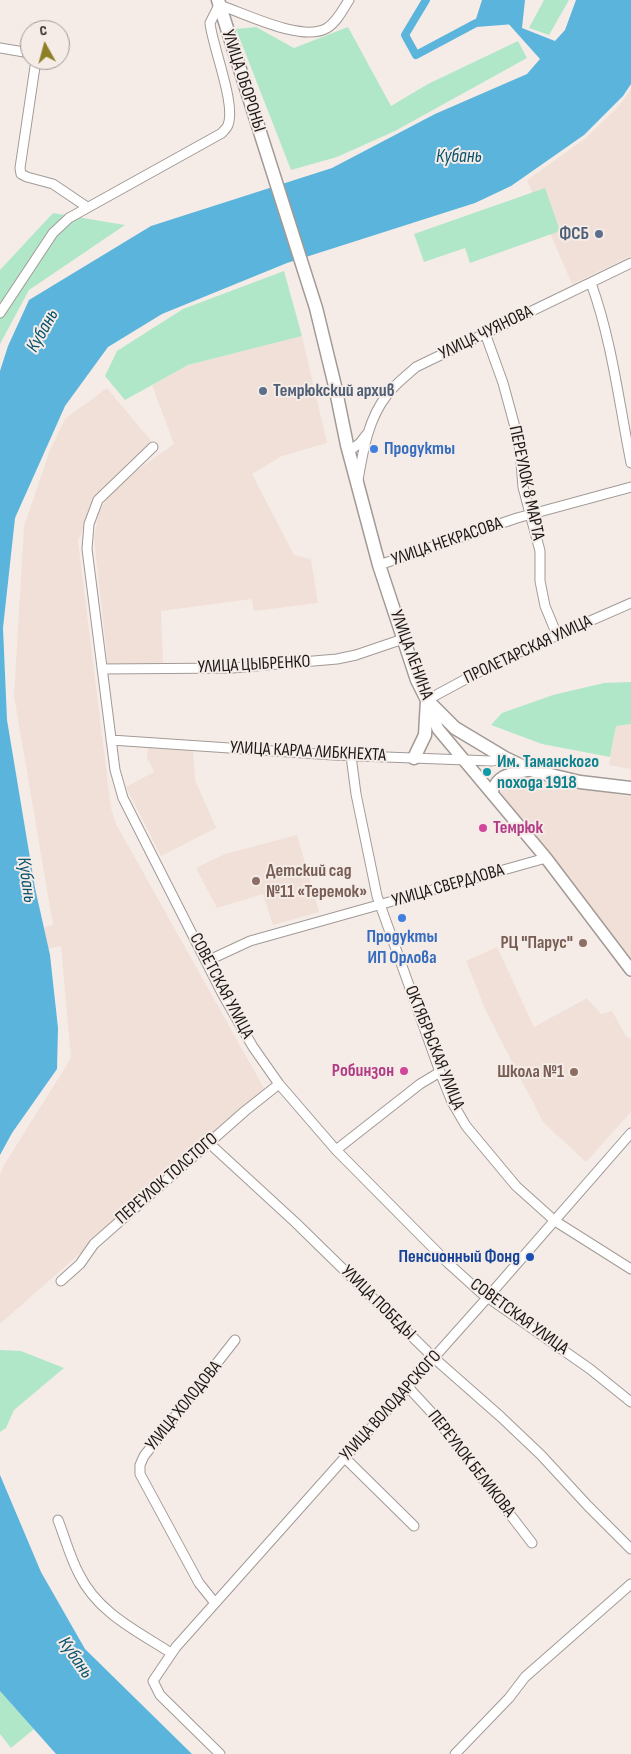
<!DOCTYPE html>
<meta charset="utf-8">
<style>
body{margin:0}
#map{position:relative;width:631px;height:1754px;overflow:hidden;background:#f5ece8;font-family:"Sofia Sans Condensed",sans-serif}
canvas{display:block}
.north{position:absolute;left:20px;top:20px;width:50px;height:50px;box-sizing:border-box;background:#f5ece8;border:1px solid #9e9794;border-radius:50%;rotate:353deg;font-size:14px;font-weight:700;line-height:20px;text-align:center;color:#1b1816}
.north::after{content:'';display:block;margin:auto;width:18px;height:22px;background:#8f7f26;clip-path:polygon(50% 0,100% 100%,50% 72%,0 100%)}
</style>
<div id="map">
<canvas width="631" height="1754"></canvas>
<div class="north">С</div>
</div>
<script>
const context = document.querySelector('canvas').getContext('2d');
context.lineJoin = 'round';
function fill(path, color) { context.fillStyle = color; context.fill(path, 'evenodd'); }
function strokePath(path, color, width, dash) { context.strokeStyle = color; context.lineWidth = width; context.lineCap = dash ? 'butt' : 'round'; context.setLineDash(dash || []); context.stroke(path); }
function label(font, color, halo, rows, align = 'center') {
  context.font = font + ' "Sofia Sans Condensed",sans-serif'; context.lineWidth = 4; context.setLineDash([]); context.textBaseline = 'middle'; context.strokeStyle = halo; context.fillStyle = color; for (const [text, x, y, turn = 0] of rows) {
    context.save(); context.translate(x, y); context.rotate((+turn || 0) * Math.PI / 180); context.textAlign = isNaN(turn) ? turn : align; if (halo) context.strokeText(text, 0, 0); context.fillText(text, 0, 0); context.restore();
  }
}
fill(new Path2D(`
 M631,89V256L572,284L527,180L586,138L619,106Z
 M302,336L327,443L282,456L252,474L294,555L311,559L318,603L254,611L252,599L161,611L163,664L108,665L94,538L99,512L110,494L122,481L174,444L152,385L188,365Z
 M107,388L152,442L96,497L78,541L111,808L116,824L265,1090L0,1324V1175L4,1165L71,1058L61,946L0,959V938L53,925L14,696L24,526L50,450L65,419Z
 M631,724V769L609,765L616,726Z
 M148,746L193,749L195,780L216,828L161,856L126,787L154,772L147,757Z
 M508,778L548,782L631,797V960L501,793Z
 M297,835L319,912L273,925L263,894L217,908L196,868L225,854Z
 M497,947L534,1027L587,998L601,1014L612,1011L626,1036L631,1039V1112L586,1162L543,1122L486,1011L466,961Z`), '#f0e0d8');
fill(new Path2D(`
 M544,0H569L549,35L529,28Z
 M256,27L294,48L348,27L391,106L428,84L518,41L527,58L395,131L337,157L291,170L236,29Z
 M545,188L560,231L470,263L465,248L424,262L414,234Z
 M53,213L125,225L29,290L0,344V270Z
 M284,271L302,336L188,365L125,400L105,376L117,351L183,309Z
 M631,682V724L616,726L610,757L542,744L491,725L502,713L553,695L604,683Z
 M0,1350L21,1351L64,1368L14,1410L6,1428L0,1432Z
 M0,1691L34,1729L11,1748L0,1734Z`), '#b0e7c9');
fill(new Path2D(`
 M482,0H525L522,28L555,41L565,30L576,0H631V84L623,96L584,135L511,186L475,203L287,263L162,314L108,347L65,406L15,518L3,628L7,720L35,888L50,955L58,1028L57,1069L12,1133L0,1155V371L8,346L29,300L151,226L332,168L435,114L527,74L540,59L506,21L474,25Z
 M0,1475L41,1572L85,1649L192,1754H56L0,1691Z`), '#5bb4db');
strokePath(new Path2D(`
 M426,0L405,35L416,55L476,23L514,20`), '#5bb4db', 8);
const minor = new Path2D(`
 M0,48L30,53
 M36,60L20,168L21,174L27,177L53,184L87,207
 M591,283C612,341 619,403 631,463
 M0,313L53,233L69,218L222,133C223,131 226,129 227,127C238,108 212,46 210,23L219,5C245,13 302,43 327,28C337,22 343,9 349,0
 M485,333L503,383L515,427L520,451L523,487L540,551V581L545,606L557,635
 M153,447L98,500L89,524L87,549L115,770L123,798L223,995L253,1047L279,1084L336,1150L448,1263L480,1292L590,1369L631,1402
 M348,452L360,443L367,434
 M358,480C363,451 368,419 387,395C395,384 406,376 416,367L631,263
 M379,565L517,518L631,487
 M102,669L232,668L337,659L356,655L403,639
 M427,700L501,660L631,603
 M111,740L333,755L492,761L505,758
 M351,756L356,794L377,896L440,1072L452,1102L466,1126L516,1186L555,1221L631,1269
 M207,961L250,941L546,858
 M209,1143L296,1223L434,1358L501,1417L541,1455L588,1506L631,1549
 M336,1150L420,1084L440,1072
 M61,1281L80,1264L94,1244L245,1111L279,1084
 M408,1387L432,1413L532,1543
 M345,1458L414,1526
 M58,1520C65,1538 70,1557 79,1574C98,1613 137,1631 171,1653
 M215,1603L199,1583L140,1474V1465L144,1456L235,1340
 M220,1754L160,1695L153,1681L176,1647L487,1298L631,1133
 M455,1754L509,1698L525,1677L631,1584`);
const tertiary = new Path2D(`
 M427,702L438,729L546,858L631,970
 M492,792C498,773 512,774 530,770`);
const secondary = new Path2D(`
 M218,0L316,308L335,386L347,445L379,565L417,680L427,700L455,728L505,758L530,770L580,782L631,788
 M414,758L425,735L427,700`);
strokePath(minor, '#a29a96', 11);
strokePath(tertiary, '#a29a96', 14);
strokePath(secondary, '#a29a96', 15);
strokePath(minor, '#fff', 9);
strokePath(tertiary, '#fff', 11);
strokePath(secondary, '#fff', 12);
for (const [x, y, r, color] of [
 [599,234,5,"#5c6f8a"],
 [263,391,5,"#5c6f8a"],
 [374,449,5,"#3f7fe0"],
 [487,772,5,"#0f9aa8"],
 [483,828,5,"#d1479c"],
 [256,881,5,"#8d6e63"],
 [402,918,5,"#3f7fe0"],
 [583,943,5,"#8d6e63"],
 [404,1071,5,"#d1479c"],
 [574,1072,5,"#8d6e63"],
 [530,1257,5,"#1a4fb4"]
]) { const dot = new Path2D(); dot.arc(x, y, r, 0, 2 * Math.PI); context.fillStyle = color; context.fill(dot); strokePath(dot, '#f5ece8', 2); }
label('18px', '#1b1816', '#f5ece8', [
 ["УЛИЦА ОБОРОНЫ",243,81,72],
 ["УЛИЦА ЧУЯНОВА",486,333,-26],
 ["ПЕРЕУЛОК 8 МАРТА",526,483,78],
 ["УЛИЦА НЕКРАСОВА",447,542,-19],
 ["ПРОЛЕТАРСКАЯ УЛИЦА",528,650,-25],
 ["УЛИЦА ЛЕНИНА",411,655,70],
 ["УЛИЦА ЦЫБРЕНКО",254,665,-3],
 ["УЛИЦА КАРЛА ЛИБКНЕХТА",308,752,3],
 ["УЛИЦА СВЕРДЛОВА",448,886,-16],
 ["СОВЕТСКАЯ УЛИЦА",221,986,62],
 ["ОКТЯБРЬСКАЯ УЛИЦА",434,1048,68],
 ["ПЕРЕУЛОК ТОЛСТОГО",167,1179,-41],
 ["УЛИЦА ПОБЕДЫ",378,1303,45],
 ["СОВЕТСКАЯ УЛИЦА",519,1317,36],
 ["УЛИЦА ХОЛОДОВА",184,1406,-51],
 ["УЛИЦА ВОЛОДАРСКОГО",391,1406,-48],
 ["ПЕРЕУЛОК БЕЛИКОВА",471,1464,52]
]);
label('bold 18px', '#4e5e75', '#f5ece8', [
 ["ФСБ",589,234],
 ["Темрюкский архив",273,391,"left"]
], 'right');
label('bold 18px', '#366cbe', '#f5ece8', [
 ["Продукты",384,449],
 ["Продукты",402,937,"center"],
 ["ИП Орлова",402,958,"center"]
], 'left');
label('bold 18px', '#0d838f', '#f5ece8', [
 ["Им. Таманского",497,762],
 ["похода 1918",497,783]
], 'left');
label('bold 18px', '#b23c85', '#f5ece8', [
 ["Темрюк",493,828],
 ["Робинзон",394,1071,"right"]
], 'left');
label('bold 18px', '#785e54', '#f5ece8', [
 ["Детский сад",266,871,"left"],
 ["№11 «Теремок»",266,892,"left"],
 ["РЦ \"Парус\"",573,943],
 ["Школа №1",564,1072]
], 'right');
label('bold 18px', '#164399', '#f5ece8', [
 ["Пенсионный Фонд",520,1257]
], 'right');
label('italic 19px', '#07536e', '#f5ece8', [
 ["Кубань",459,157],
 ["Кубань",43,331,-61],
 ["Кубань",26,880,82],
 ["Кубань",75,1658,55]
]);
</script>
